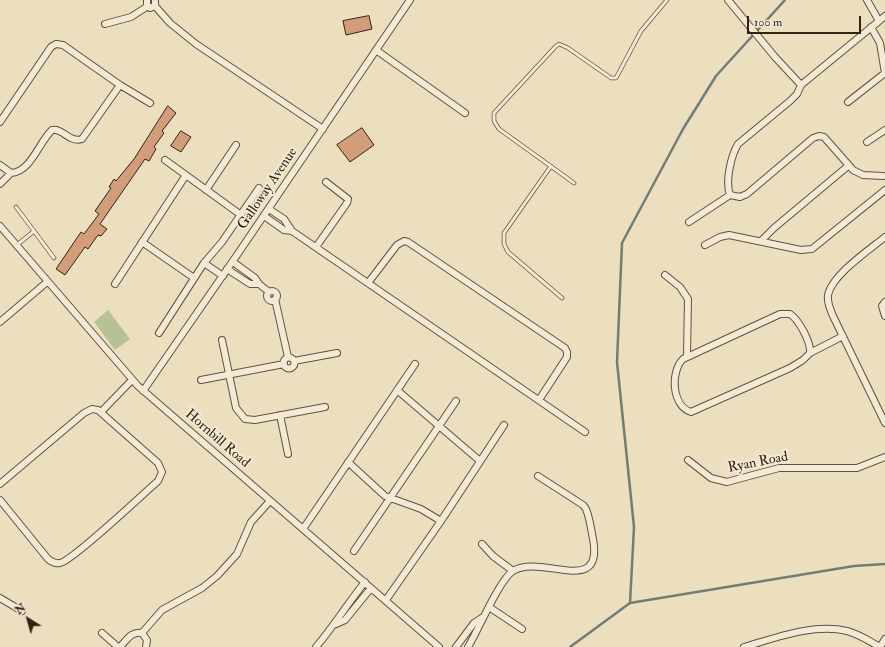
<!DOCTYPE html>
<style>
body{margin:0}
#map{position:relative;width:885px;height:647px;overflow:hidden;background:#ecdfbf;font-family:"IM FELL Double Pica",serif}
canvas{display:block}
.north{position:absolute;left:8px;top:599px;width:40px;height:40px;-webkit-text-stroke:3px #f3ead5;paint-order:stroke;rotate:323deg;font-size:11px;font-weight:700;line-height:16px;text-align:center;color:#352113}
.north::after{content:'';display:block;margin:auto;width:14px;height:18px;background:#352113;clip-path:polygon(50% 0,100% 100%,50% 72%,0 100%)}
.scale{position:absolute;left:747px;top:16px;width:114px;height:18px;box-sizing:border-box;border:2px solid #352113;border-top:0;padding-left:5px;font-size:12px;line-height:14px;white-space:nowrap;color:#352113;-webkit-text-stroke:3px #f3ead5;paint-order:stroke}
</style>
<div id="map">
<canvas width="885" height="647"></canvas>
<div class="north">N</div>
<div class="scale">100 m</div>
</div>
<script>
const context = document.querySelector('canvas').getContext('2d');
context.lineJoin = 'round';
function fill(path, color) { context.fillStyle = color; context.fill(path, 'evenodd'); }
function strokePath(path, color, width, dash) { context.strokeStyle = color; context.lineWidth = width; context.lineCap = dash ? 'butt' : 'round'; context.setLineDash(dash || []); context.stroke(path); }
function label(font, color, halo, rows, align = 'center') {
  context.font = font + ' "IM FELL Double Pica",serif'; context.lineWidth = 4; context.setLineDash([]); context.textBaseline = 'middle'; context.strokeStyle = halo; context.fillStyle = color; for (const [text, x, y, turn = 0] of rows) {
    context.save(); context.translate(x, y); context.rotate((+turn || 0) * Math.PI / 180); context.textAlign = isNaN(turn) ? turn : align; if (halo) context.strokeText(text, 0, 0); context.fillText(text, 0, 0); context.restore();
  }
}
fill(new Path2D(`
 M108,310L130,339L115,350L94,322Z`), '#b6c294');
strokePath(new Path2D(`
 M630,603L634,527L617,362L622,243L683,129L716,76L785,0
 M570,647L630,603L854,566L885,564`), '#727d76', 2.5);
const building = new Path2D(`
 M369,16L372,29L346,35L343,21Z
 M168,106L176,113L162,131L164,133L154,147L156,149L149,161L145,159L100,224L107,229L101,236L98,235L88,249L85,247L65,275L56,269L81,232L84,234L99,214L95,211L111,188L109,187L114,179L116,181L134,159Z
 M362,128L374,145L350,162L337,145Z
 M181,131L191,137L181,152L171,146Z`);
fill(building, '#d29d79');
strokePath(building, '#352113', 1);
const lane = new Path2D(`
 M551,166L504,233V244L508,252L562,298
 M574,183L499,129L494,121V113L556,46L559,44L568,48L611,78H616L641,31L667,0
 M16,207L34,231L17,245
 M34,231L54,258`);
const street = new Path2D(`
 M147,0V4L150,8L155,6V0
 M728,0L775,57L801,85
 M867,0L879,21
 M155,6L170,23L196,44L323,129
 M105,24L131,17L148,6
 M871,27L880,43L885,73
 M376,50L465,113
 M848,102L885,73
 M0,122L51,47L56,44L63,45L120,85L150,103
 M867,142L885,130
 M165,160L241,215
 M0,165L11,173C31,172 39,142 52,130C63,128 69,143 82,139L120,85
 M0,184L11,173
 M206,190L236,145
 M730,195C725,181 731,156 738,144L790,101L797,94L801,85L885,16
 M269,209L284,219L292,231L585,432
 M264,216L284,230L292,231
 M689,222L730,195L740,197L747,194L813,138L819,136L824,137L853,170L863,175L883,176
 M0,226L138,386L439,647
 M885,237C869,250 832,275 828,295C827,302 830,309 833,316L885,423
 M761,241L774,228L848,166
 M142,242L194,278
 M705,245L720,237L729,235L801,250L812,249L885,190
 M316,247L347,203L348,199L326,182
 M233,262L255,278L259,284L269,292
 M204,263L223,276
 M227,269L250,284H259
 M665,275L680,287L688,299L687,356
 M368,283L397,245L404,241L408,242L565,348L567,352V357L539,400
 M115,284L186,175
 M267 296a5 5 0 1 1 10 0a5 5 0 1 1-10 0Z
 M275,299L288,357
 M885,302L882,306L885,316
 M0,322L47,282
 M159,333L204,263L222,242L259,188
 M222,340L236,408L245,419L255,420L325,407
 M810,353C811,342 799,320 790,314H780L683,359C670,372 672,406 691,412L790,368L803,360L810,353L843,336
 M283.5 363a5.5 5.5 0 1 1 11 0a5.5 5.5 0 1 1-11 0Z
 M294,361L337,353
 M201,380L284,364
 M397,390L480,461
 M143,391L237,255L410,0
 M101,412L132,380
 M280,415L288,454
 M688,460L711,478L727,482L779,468H857L885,457
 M348,462L385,496L421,509L441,521
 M0,484L84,413L92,409L98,410L158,463L162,472L158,481C143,494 72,561 60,563C55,564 52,562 48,559L0,500
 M303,529L415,364
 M482,544L493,556L513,571
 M354,551L456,401
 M0,598L22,611
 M386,600L441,521L504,425
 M489,607L522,629
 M336,624L345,620L371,588
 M102,633L118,647
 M142,633L147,640L146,647
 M120,647C127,640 131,631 142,633L162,610L202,588L217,576L237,554L251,522L270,501
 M316,647C334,626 347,604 365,582
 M456,647L474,623L483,617
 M468,647C478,631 499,580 513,571C540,553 604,598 593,539C591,529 590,519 586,509L583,505L538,476
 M744,647C775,638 814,623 847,631C859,634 869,641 880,647
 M880,647L885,639`);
strokePath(lane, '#63503e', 4.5);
strokePath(street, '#63503e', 8);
strokePath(lane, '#f3ead5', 3);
strokePath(street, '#f3ead5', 6);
label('14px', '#352113', '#f3ead5', [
 ["Galloway Avenue",268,189,-56],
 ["Hornbill Road",217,439,41],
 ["Ryan Road",758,463,-11]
]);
</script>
